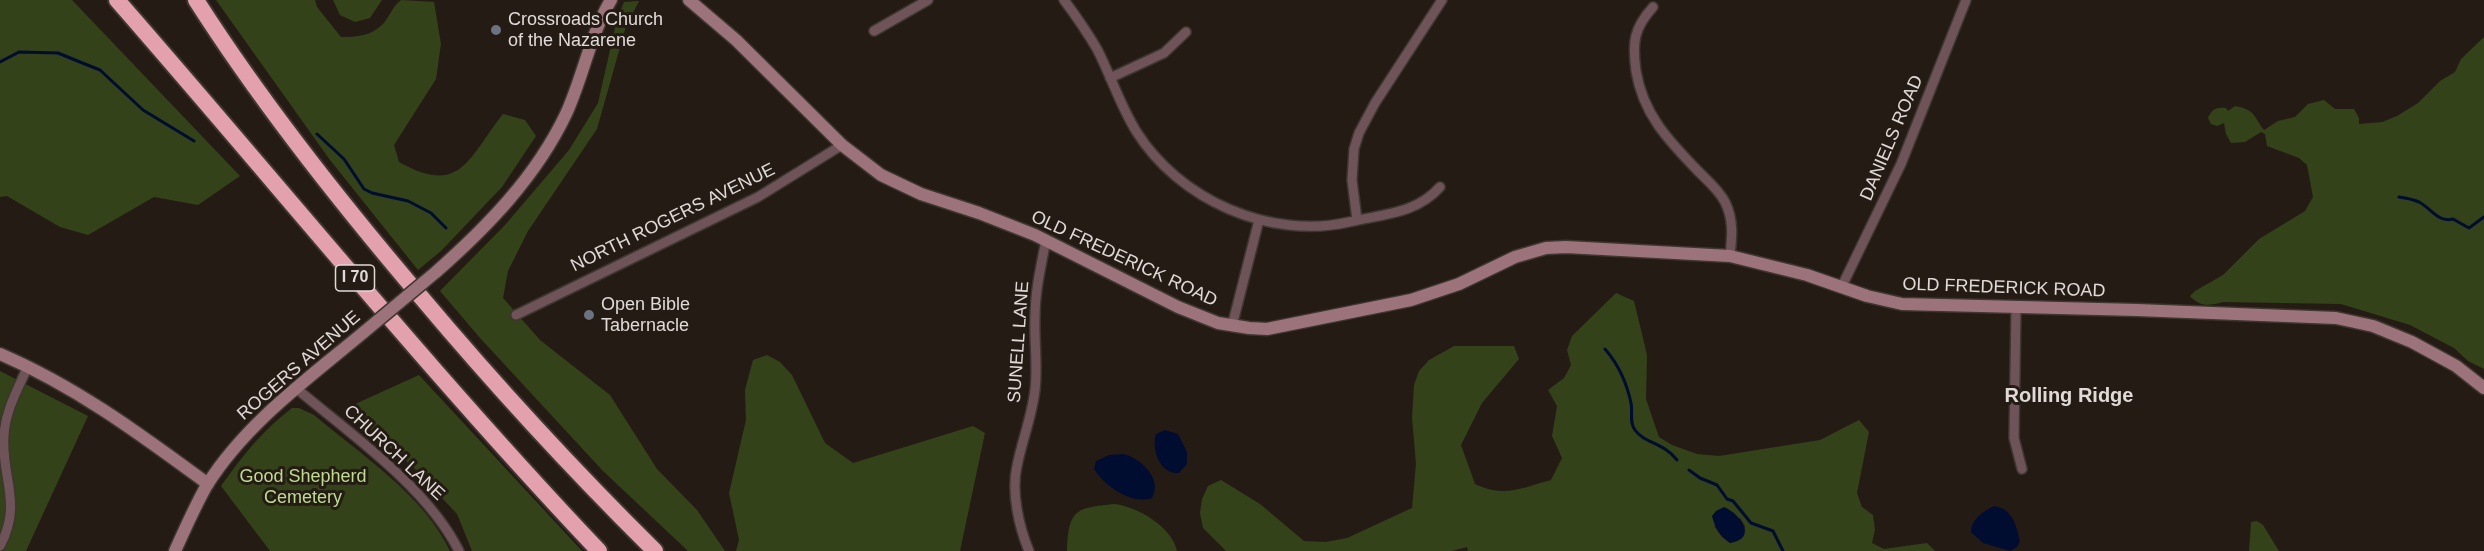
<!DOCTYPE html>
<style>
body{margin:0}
canvas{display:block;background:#241b15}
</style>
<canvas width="2484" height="551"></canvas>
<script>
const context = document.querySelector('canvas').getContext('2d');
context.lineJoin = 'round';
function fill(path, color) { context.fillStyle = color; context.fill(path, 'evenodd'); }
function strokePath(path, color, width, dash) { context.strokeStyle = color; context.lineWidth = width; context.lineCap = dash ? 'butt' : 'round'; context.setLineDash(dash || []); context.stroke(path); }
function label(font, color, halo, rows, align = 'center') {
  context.font = font + ' Arial,sans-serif'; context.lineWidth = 6; context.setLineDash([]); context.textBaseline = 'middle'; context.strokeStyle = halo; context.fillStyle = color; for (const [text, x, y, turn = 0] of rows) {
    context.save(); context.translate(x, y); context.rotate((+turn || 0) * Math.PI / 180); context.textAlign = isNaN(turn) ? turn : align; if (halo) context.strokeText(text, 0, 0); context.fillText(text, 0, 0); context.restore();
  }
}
fill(new Path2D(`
 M0,0H72L240,176L198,205L154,197L88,235L60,227L7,196L0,197Z
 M216,0H315L317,7L341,37C357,37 371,36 383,24C390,16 392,7 401,0L434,2L441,44L436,79L394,145L399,162C461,197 468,158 503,114L525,120L536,136L502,187L441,251L418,270L330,160Z
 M333,0H382L370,18L355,22L340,15Z
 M639,1L626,26L597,129L528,231L508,271L503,298L540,340L610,395L657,469L697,510L725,551H688L603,471L480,338L440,291L505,225L569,150L598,103L617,19L624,2Z
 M2484,37V369L2468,361L2454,348L2410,325L2341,304L2223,302C2209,306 2200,307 2190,296L2195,291L2223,275L2259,239L2305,211L2313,197L2307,165L2299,158L2267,146L2265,134L2261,132L2245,142L2231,143L2226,134L2224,123L2217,126L2211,124L2208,118C2212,109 2216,107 2226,108L2228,111L2235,106C2256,110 2253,116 2264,130L2278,121L2295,117L2308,104L2324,100L2335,109H2354L2359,118V124L2382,122L2397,116L2418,103L2440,81L2455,72L2461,59Z
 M1616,293L1634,301L1647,355L1646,399L1659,437L1672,445L1697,454L1719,456L1820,440L1859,420L1869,432L1857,493L1862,507L1873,515L1875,530L1872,543L1884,549L1927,543L1935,551H1468L1467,547L1452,551H1226L1203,528L1200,513L1202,499L1208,486L1221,480L1260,504L1304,541L1326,542L1347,538L1412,508L1416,464L1412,418L1414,385L1419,371L1429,360L1454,346H1514L1519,359L1482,403L1461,445L1475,484C1505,498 1521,488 1551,480L1562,458L1552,436L1557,406L1548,390L1564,378L1571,365L1567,350L1572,336ZM1740,518L1745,526L1744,536L1730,543L1722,537L1714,526Z
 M767,355L780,362L792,375L825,443L853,463L973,426L985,433L960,551H736L739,540L729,493L746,420L745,390L753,360Z
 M0,371L88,416L26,551H0Z
 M419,375L582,551H472L457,514L414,468L355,417L353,405Z
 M292,408H299L314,415C360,454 424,495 450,551H270L221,486C242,456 263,430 292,408Z
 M1115,504C1138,507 1172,527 1177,551H1067C1069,509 1075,508 1115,504Z
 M2257,521L2263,525L2279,551H2249L2251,522Z`), '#334219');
fill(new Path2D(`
 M1165,430L1178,434L1187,452V464L1179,473C1160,475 1151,449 1156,434Z
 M1124,454C1141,459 1163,479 1152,498C1131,505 1105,486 1094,469L1096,461L1109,455Z
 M1994,506C2013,509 2016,525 2020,541L2017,547L2010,551L1983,543L1971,532C1971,519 1984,511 1994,506Z
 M1724,507C1741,514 1758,539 1730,543C1720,536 1715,528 1712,516L1716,511Z`), '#000c30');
strokePath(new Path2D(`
 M0,62L19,52L58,53L75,60L100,70L143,110L194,141
 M317,134L344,159L364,189L372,193L408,201L431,213L446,228
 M2399,197C2406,198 2412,199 2419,202C2431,208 2438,223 2453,219L2469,228L2484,217
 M1605,349C1618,364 1627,384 1631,403C1633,412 1629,422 1635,430C1645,444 1663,442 1677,460
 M1689,470L1700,478L1717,485L1727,499L1733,501L1751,523L1773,531L1783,551`), '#000c30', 3);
const street = new Path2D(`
 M1064,0C1076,16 1087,32 1097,49C1111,76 1120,105 1136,131C1179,200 1270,240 1349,222C1383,214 1416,214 1440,187
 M1653,7C1634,28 1632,42 1636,71C1643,114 1668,140 1698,171C1707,180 1719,190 1725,202C1734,220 1732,237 1730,256
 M874,31L928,0
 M1110,78L1164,53L1186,32
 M1357,220L1352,180L1354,149L1359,133L1375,103L1442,0
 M1842,286L1901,164L1966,0
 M2016,307L2014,438L2022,469
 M516,315L758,197L842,145
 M1232,326L1259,220
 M297,389C352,435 427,487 459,551
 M0,546C23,503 1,478 4,436C5,411 18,389 28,366
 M1029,551C1019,527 1011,492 1017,466C1022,441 1032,416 1035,390C1038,366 1034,341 1035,317C1035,291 1041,266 1046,240`);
const secondary = new Path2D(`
 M689,0L736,40L842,145L881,175L921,194L979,213L1035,235L1178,307L1218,323L1249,328L1267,329L1411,300L1459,284L1515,257L1546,248L1566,247L1730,256L1807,275L1867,296L1902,304L2137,310L2336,318L2373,326L2412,342L2456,366L2484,388
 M436,272C487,227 536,177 566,114C583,77 590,35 611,0
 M0,354C77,387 141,435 208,484
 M175,551C185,529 195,506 207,485C246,423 309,378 364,332`);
const highway = new Path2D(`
 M117,0C278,184 431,374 599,551
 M196,0C263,105 340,202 421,297C495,385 573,470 655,551`);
strokePath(street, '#3e3630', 12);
strokePath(secondary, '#3e3630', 15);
strokePath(highway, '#3e3630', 20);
strokePath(street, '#6e5459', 9);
strokePath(secondary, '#9d737b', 12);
strokePath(highway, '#e2a1ad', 16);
const secondaryBridge = new Path2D(`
 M364,332L436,272`);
strokePath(secondaryBridge, '#3e3630', 15, []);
strokePath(secondaryBridge, '#9d737b', 12);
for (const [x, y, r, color] of [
 [496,30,6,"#6b7280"],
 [589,315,6,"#6b7280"]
]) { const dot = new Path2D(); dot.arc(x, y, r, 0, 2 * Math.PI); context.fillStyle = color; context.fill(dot); strokePath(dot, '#241b15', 2); }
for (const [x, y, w] of [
 [355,278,39]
]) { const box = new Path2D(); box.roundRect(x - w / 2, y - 13, w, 26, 4.5); context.fillStyle = '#241b15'; context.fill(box); strokePath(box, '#e0d9d6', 1.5); }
label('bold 16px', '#e0d9d6', null, [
 ["I 70",355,278]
]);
label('18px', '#e0d9d6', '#241b15', [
 ["Crossroads Church",508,20],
 ["of the Nazarene",508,41],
 ["Open Bible",601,305],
 ["Tabernacle",601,326]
], 'left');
label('18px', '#e0d9d6', '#241b15', [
 ["DANIELS ROAD",1892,138,-67],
 ["NORTH ROGERS AVENUE",673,218,-26],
 ["OLD FREDERICK ROAD",1124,259,25],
 ["OLD FREDERICK ROAD",2004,288,2],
 ["SUNELL LANE",1019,342,-86],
 ["ROGERS AVENUE",299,366,-41],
 ["CHURCH LANE",394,453,43]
]);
label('18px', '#bddc8e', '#241b15', [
 ["Good Shepherd",303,477],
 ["Cemetery",303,498]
]);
label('bold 20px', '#e0d9d6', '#241b15', [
 ["Rolling Ridge",2069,396]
]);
</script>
